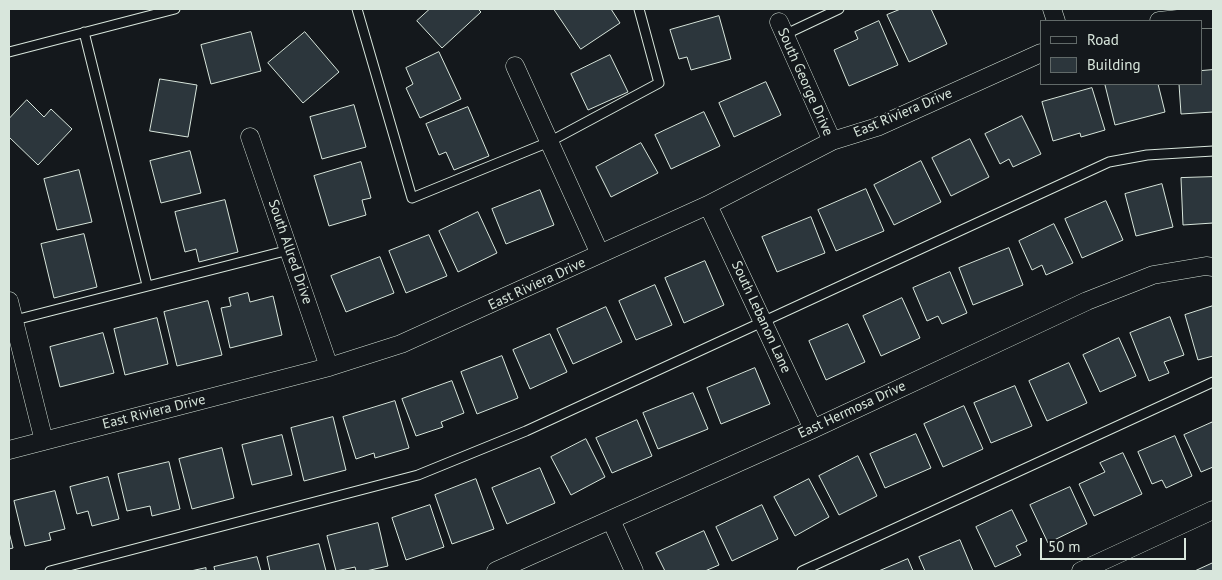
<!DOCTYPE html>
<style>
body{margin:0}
#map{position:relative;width:1222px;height:580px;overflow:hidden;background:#14181c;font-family:"PT Sans",sans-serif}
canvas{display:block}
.frame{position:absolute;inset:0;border:10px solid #d8e6dc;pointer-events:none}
.legend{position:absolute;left:1040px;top:20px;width:162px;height:65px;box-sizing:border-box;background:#14181c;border:1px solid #626a69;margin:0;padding:6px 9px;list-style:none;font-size:15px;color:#d8e6dc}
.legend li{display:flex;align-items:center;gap:10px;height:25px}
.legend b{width:25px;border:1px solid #626a69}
.scale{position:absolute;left:1040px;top:538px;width:146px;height:22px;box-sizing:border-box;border:2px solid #d8e6dc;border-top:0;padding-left:6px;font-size:15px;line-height:18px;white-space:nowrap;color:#d8e6dc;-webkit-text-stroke:4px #14181c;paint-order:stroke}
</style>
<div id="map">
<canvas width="1222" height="580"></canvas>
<div class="frame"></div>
<ul class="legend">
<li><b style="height:6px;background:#14181c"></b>Road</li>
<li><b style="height:14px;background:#2c363c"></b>Building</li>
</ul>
<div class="scale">50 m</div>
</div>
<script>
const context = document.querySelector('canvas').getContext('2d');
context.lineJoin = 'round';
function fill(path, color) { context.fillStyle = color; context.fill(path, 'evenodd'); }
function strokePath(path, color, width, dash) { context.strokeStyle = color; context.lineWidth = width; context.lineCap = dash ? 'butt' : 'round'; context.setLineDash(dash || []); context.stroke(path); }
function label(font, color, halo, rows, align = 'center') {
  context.font = font + ' "PT Sans",sans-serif'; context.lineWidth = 4; context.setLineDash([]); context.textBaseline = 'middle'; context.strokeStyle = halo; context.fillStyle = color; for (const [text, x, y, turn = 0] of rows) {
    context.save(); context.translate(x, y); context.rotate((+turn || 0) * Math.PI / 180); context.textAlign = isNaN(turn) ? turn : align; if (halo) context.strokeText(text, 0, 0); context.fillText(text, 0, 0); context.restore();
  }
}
const building = new Path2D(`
 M430,9H478L481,12L442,48L417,21Z
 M554,9H611L620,23L581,49Z
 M901,9H931L947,44L909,62L887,15Z
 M719,16L731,59L691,70L687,57L679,59L670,30Z
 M879,21L898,65L849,86L834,50L858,39L855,32Z
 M251,32L261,71L211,84L201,45Z
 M305,32L339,72L303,103L268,63Z
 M439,52L461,99L420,118L406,88L413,84L406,68Z
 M610,55L628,92L588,110L571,74Z
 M1213,70V112L1181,114L1179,84H1201V71Z
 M160,79L197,85L188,137L150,131Z
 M766,82L781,115L734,137L719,103Z
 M1112,84H1158L1165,112L1115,125L1105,85Z
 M1092,88L1105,130L1081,137L1080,133L1053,141L1042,102Z
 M27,100L44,117L51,109L72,129L38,165L9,137V119Z
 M354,105L366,147L322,159L310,117Z
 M468,107L489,156L454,170L446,152L439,155L426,124Z
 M704,112L720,146L671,169L655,135Z
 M1022,116L1041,154L1013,167L1009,159L1000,164L985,134Z
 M970,139L989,177L951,196L932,158Z
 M641,143L658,173L611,197L596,167Z
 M190,151L201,193L161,203L150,161Z
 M921,161L941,202L894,225L874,185Z
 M361,162L371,198L362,200L366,215L329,226L314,176Z
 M79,170L92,222L57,230L44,179Z
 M1213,177V223L1183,225L1181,178Z
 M1162,184L1173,227L1136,236L1125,194Z
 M866,189L884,231L836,251L818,210Z
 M540,190L554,225L506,244L492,209Z
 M225,200L238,252L199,262L196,249L185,252L175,212Z
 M1106,201L1123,240L1082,258L1065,219Z
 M478,212L497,253L458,272L439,231Z
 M811,217L825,253L777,272L762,237Z
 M1054,224L1073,263L1046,275L1042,265L1032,270L1019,241Z
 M84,234L97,287L54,298L41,244Z
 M429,235L447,276L406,293L389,251Z
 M1009,248L1023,285L973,305L959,268Z
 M380,257L394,293L346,312L331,276Z
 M705,261L724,305L684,323L665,278Z
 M950,272L967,313L942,324L938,316L927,321L913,288Z
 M655,285L672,325L636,340L619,301Z
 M248,293L250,302L273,296L282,335L230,348L221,308L231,306L229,298Z
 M902,298L920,338L881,356L863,316Z
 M208,301L222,355L177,366L164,312Z
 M1213,306V356L1198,360L1185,315Z
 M606,307L622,342L573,364L557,329Z
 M1170,317L1184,355L1164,362L1169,373L1149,381L1130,333Z
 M157,318L168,364L125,375L114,329Z
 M848,324L865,362L826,380L809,341Z
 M103,333L114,373L60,387L50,347Z
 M550,334L567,372L530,389L513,350Z
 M1119,338L1136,376L1100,392L1083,355Z
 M502,356L518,398L477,414L461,372Z
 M1069,363L1087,403L1047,421L1029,381Z
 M755,368L770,404L721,424L707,388Z
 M452,381L464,413L441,422L443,427L416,436L402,399Z
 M1015,386L1032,426L991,443L974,403Z
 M693,393L708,429L658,449L643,413Z
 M395,401L409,448L375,458L374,453L356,459L343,417Z
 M964,406L983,449L943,467L924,424Z
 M333,417L346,470L304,481L291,428Z
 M637,420L652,456L612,473L596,438Z
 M1213,422V467L1201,472L1184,435Z
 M916,434L931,468L885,488L870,454Z
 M282,435L292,475L252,485L242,445Z
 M1175,436L1192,476L1166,488L1162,480L1152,484L1138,452Z
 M586,439L605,477L571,495L551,457Z
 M222,448L234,498L192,509L179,459Z
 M1123,453L1142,494L1094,516L1079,484L1105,472L1100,463Z
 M858,456L877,496L839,515L819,476Z
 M169,462L180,509L152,516L150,506L127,511L118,474Z
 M540,468L555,503L507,524L492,488Z
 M108,477L119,519L92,526L88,511L77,514L70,487Z
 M476,479L494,529L452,544L435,495Z
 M809,479L829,517L795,536L774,497Z
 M1070,487L1087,524L1048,543L1030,505Z
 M55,491L65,529L49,533L51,540L25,546L14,501Z
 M430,505L444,547L406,560L392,518Z
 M762,505L778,539L732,561L716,527Z
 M1012,510L1027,541L1016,546L1021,555L995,567L976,527Z
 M378,523L388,566L366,571H356L355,567L336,571L327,536Z
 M704,531L719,565L705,571H665L656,553Z
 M9,532L13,548L9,549Z
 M960,540L973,571H925L919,557Z
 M319,544L326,571H270L267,557Z
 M257,557L261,571H215L214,567Z
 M908,559L913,571H879Z
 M1213,563V571H1195Z
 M206,568V571H191Z`);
fill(building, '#2c363c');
strokePath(building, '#d8e6dc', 1);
const service = new Path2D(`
 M357,9L412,198L549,142L659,83L639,9
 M84,32L147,285
 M784,35L839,9
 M9,52L175,9
 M11,321L289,250
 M50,571L418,475L526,431L1109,162L1147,155L1213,151
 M802,571L1213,382`);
const minor = new Path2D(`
 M1052,9L1056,21
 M1159,21L1178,19H1213
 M779,22L832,141
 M515,66L600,254
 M250,137L329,367
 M708,205L813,429
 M9,301L44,441
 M9,450L329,367L401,344L708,205L832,141L877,127L1041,53
 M611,520L634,571
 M496,571L813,429L1087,301L1153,275L1206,266L1213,267
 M1081,571L1213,510`);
strokePath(service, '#d8e6dc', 11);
strokePath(minor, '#d8e6dc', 19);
strokePath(service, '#14181c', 9);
strokePath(minor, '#14181c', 18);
label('14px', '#d8e6dc', '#14181c', [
 ["South George Drive",805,82,66],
 ["East Riviera Drive",903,113,-23],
 ["South Allred Drive",290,252,71],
 ["East Riviera Drive",537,284,-25],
 ["South Lebanon Lane",761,317,65],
 ["East Hermosa Drive",852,410,-25],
 ["East Riviera Drive",154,412,-14]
]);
</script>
